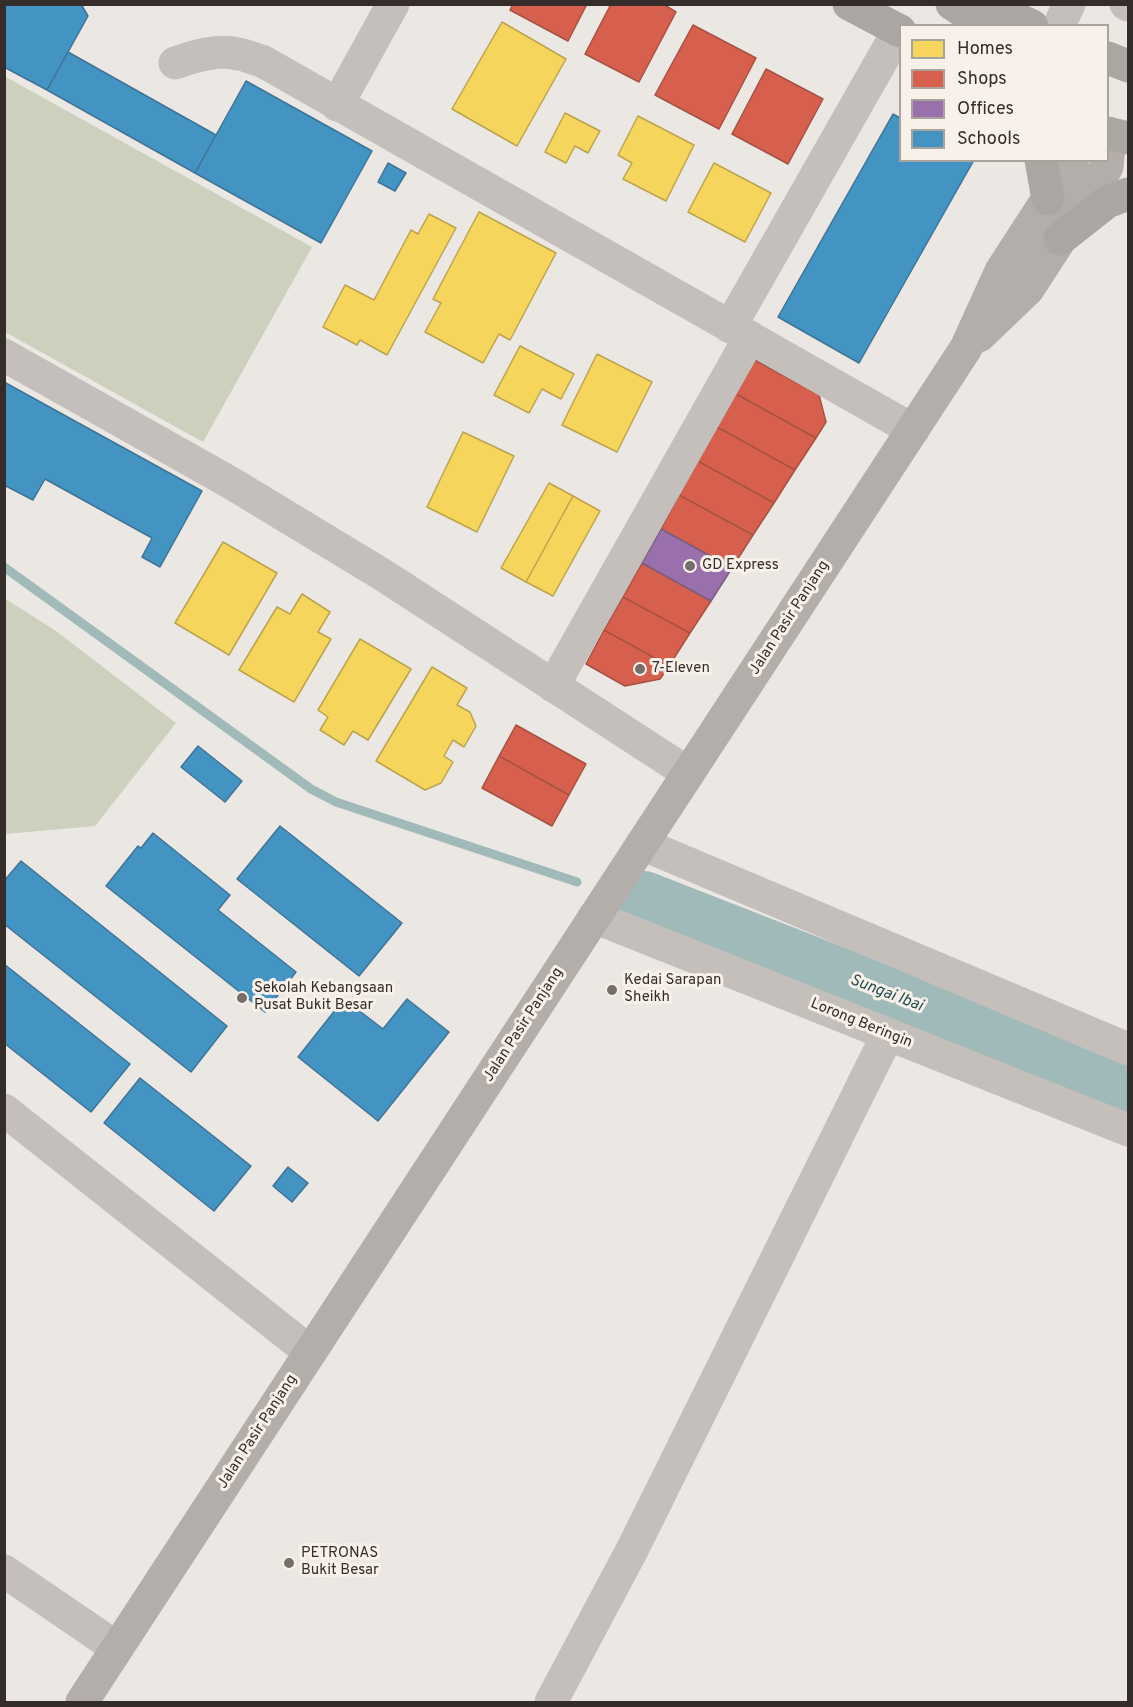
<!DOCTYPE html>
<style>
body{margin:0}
#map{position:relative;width:1133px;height:1707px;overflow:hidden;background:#ebe7e2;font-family:Overpass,sans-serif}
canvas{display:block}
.frame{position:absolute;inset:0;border:6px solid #352d29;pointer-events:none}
.legend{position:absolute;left:899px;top:24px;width:210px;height:138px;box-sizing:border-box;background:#f7f1ea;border:2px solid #a9a39d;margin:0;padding:8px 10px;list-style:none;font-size:18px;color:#352d29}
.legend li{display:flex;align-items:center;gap:12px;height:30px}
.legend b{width:30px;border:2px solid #a9a39d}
</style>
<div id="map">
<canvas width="1133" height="1707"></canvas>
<div class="frame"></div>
<ul class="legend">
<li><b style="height:16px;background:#f6d55c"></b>Homes</li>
<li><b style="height:16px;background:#d6604d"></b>Shops</li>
<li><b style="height:16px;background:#9970ab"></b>Offices</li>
<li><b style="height:16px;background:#4393c3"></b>Schools</li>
</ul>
</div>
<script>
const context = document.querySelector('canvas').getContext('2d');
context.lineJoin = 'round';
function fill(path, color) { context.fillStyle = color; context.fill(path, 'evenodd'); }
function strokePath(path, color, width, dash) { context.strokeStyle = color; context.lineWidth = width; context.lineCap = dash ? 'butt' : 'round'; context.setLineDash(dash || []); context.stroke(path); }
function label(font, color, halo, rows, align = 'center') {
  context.font = font + ' Overpass,sans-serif'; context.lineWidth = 6; context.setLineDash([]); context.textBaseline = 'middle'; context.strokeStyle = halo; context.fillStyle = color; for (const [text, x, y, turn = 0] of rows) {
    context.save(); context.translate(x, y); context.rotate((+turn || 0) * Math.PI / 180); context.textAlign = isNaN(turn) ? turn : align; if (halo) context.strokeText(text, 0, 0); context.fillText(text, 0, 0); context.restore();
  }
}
fill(new Path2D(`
 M4,76L312,247L203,442L5,332Z
 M4,598L56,631L176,723L95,826L5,834Z`), '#ccd0bd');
const homes = new Path2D(`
 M502,22L566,59L517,146L452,109Z
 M565,113L600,131L588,153L575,146L566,163L545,152Z
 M638,116L694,145L666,201L623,179L632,163L618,155Z
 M714,163L771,193L745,242L688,212Z
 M479,212L556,253L510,340L499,334L483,363L425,332L441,303L433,299Z
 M429,214L456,228L387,355L360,340L357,345L323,327L345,285L374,300L411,230L418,234Z
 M520,346L574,374L561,399L542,389L529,413L494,395Z
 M597,354L652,382L617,452L562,425Z
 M463,432L514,456L477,532L427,507Z
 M549,483L573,496L526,582L501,568Z
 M573,496L600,511L553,596L526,582Z
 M223,542L277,573L229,655L175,623Z
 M302,594L330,612L318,632L331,639L294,702L239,670L277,607L290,614Z
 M360,639L411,669L368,740L353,731L344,745L320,730L328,717L318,710Z
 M432,667L467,688L457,705L470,712L476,726L464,747L453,740L444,756L453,762L441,783L425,790L376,761Z`);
fill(homes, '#f6d55c');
strokePath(homes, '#bca34d', 1.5);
const shops = new Path2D(`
 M513,4H587L568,41L510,10Z
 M611,4H663L676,12L639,82L585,54Z
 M693,25L756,58L719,129L655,95Z
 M766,69L823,99L788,164L732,134Z
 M755,360L819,395L826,422L816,438L736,394Z
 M736,394L816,438L795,470L717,427Z
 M717,427L795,470L774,503L698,461Z
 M698,461L774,503L753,535L679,495Z
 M679,495L753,535L732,568L661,529Z
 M642,563L711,601L690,633L623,597Z
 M623,597L690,633L669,666L604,630Z
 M604,630L669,666L660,679L625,686L586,664Z
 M516,725L586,764L569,795L499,756Z
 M499,756L569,795L552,826L482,788Z`);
fill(shops, '#d6604d');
strokePath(shops, '#a65142', 1.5);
const offices = new Path2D(`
 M661,529L732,568L711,601L642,563Z`);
fill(offices, '#9970ab');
strokePath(offices, '#7b5c84', 1.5);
const schools = new Path2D(`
 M4,4H81L88,16L47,90L4,67Z
 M68,52L216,135L195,173L47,90Z
 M246,81L372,151L321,243L195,173Z
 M893,114L900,118V160H974L859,363L778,317Z
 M388,163L406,173L395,191L378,182Z
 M4,382L202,491L160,567L142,557L152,538L45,479L33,500L4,485Z
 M198,746L242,781L225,802L181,767Z
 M280,826L402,923L359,976L237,879Z
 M153,833L230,895L218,910L296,972L265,1012L106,886L138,846L141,848Z
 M21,861L227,1026L191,1072L4,924V881Z
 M4,964L130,1064L91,1112L4,1043Z
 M344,999L383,1029L407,999L449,1032L378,1121L298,1057Z
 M140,1078L251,1166L214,1211L104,1123Z
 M288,1167L308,1183L292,1202L273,1186Z`);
fill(schools, '#4393c3');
strokePath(schools, '#3f7495', 1.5);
strokePath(new Path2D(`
 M4,567L311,789L336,802L577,882`), '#a0baba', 9);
strokePath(new Path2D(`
 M644,899L1128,1088`), '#a0baba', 56);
strokePath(new Path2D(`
 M1126,4L1128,5
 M1059,26L1069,4
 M175,63C195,56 218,49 238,54C246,55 254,59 262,61L913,430
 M337,105L393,4
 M730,327L899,30
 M4,355L231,483L383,575L688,773
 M553,686L750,337
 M642,844L1128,1049
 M594,917L1128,1130
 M4,1110L310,1352
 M4,1571L117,1648
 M551,1702L632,1550L888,1034`), '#c4bfbb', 33);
strokePath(new Path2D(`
 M979,336L1028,289L1107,167L1110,134
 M82,1702L966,348L1001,271L1073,160`), '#b3aeaa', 33);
strokePath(new Path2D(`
 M849,4L900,31
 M952,4L986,26
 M985,4L1032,26
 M1108,58L1128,66
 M1108,133L1128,138
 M1041,160L1048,199
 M1060,239L1107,202L1128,194`), '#aaa6a1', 33);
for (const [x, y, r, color] of [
 [690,566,6,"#756e6a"],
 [640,669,6,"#756e6a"],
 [612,990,6,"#756e6a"],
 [242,998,6,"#756e6a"],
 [289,1563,6,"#756e6a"]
]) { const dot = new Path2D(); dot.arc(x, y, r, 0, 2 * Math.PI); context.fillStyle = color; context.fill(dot); strokePath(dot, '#f7f1ea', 2); }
label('15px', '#352d29', '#f7f1ea', [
 ["GD Express",702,566],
 ["7-Eleven",652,669],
 ["Kedai Sarapan",624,981],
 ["Sheikh",624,998],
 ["Sekolah Kebangsaan",254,989],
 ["Pusat Bukit Besar",254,1006],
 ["PETRONAS",301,1554],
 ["Bukit Besar",301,1571]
], 'left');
label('15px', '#352d29', '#f7f1ea', [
 ["Jalan Pasir Panjang",790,618,-57],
 ["Lorong Beringin",861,1024,22],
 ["Jalan Pasir Panjang",524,1025,-57],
 ["Jalan Pasir Panjang",258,1432,-57]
]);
label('italic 16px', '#244e51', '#f7f1ea', [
 ["Sungai Ibai",886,994,21]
]);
</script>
